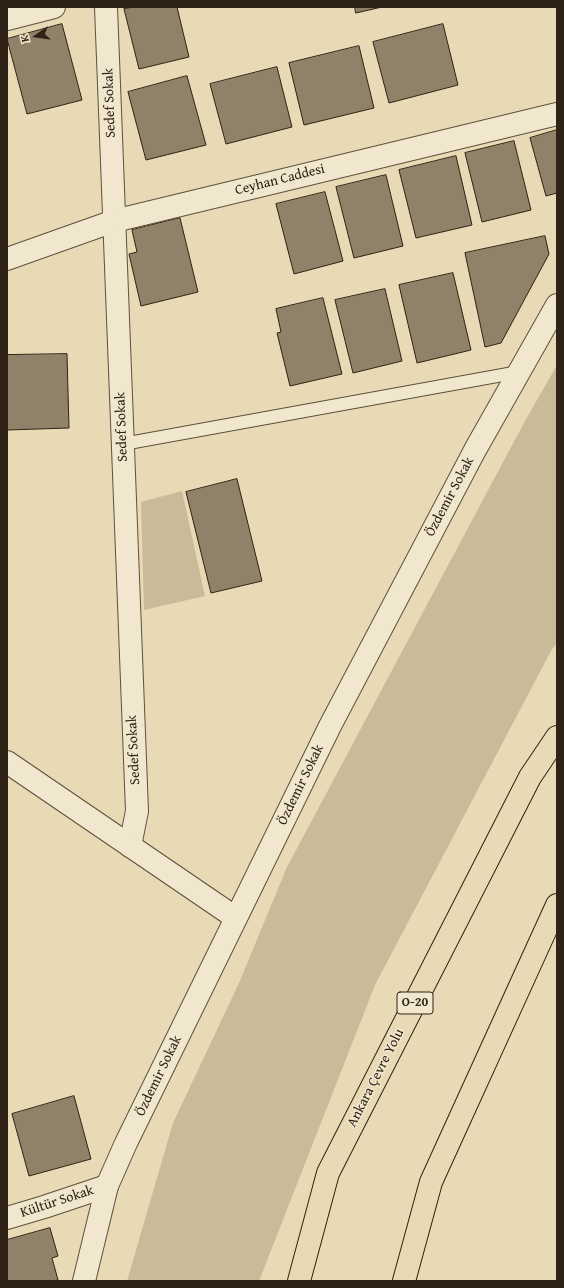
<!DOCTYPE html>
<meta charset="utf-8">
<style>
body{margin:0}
#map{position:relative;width:564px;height:1288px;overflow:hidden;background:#e8dab4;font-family:"Gentium Book Plus",serif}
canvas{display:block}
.frame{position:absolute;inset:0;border:8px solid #2f2216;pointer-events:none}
.north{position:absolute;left:16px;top:16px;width:40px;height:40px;-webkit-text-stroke:3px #f0e7ce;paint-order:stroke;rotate:257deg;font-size:11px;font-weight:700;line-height:16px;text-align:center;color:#2f2216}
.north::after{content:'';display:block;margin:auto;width:14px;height:18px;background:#2f2216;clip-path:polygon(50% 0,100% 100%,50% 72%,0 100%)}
</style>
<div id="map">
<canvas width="564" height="1288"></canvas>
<div class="frame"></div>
<div class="north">K</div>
</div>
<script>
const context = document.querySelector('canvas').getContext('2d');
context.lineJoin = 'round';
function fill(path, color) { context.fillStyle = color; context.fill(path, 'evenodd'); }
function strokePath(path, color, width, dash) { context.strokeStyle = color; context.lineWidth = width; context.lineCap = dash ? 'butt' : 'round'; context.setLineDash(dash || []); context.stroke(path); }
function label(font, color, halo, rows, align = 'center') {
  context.font = font + ' "Gentium Book Plus",serif'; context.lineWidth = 3; context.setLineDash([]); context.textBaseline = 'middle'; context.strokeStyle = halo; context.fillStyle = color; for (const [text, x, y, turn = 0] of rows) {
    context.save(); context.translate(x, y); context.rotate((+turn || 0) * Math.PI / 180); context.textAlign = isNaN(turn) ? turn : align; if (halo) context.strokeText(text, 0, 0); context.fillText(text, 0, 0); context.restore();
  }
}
fill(new Path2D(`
 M557,365V643L552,649L375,985L259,1281H127L173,1123L239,983L287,867L525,421Z
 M182,491L205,596L144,610L141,502Z`), '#c9bb99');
const building = new Path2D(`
 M135,7H177L189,57L139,69L124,9Z
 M355,7H382L356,13Z
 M62,24L82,100L27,114L7,39Z
 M443,24L458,85L389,103L373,42Z
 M359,46L374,108L304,125L289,63Z
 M277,67L292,127L226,144L210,84Z
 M187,76L206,145L146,160L128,92Z
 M557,130V193L546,196L530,138Z
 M514,141L531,210L482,222L465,153Z
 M456,156L472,225L416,238L399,170Z
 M386,175L403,246L354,258L336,187Z
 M325,192L343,261L294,274L276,204Z
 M180,218L198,292L141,306L129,254L137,252L132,230Z
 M545,236L549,254L501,343L485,347L465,253Z
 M453,273L471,350L417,363L399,285Z
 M385,289L402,361L353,373L335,300Z
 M323,298L342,374L290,386L277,333L281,332L276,309Z
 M67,354L69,428L7,430V355Z
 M237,479L262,581L211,593L186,492Z
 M74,1096L91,1159L29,1176L12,1114Z
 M50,1228L58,1256L52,1258L58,1280L53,1281H7V1240Z`);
fill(building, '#8f8268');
strokePath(building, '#2f2216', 1);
const service = new Path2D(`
 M123,444L519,372`);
const minor = new Path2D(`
 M106,7L137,811L130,846
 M7,19L54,7
 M7,1218L44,1207L107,1186`);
const tertiary = new Path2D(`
 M7,259L114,221L557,114
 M7,762L236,918
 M84,1281L107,1186L126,1143L330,726L475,450L557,305`);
const motorway = new Path2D(`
 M299,1281L328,1173L530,777L557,737
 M404,1281L431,1182L557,905`);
strokePath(service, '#5d503e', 14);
strokePath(minor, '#5d503e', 24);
strokePath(tertiary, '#5d503e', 24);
strokePath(motorway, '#2f2216', 24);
strokePath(service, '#f0e7ce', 12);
strokePath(minor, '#f0e7ce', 22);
strokePath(tertiary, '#f0e7ce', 22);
strokePath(motorway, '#e8dab4', 22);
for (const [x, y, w] of [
 [415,1003,36]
]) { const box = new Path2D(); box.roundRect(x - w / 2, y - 11, w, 22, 3); context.fillStyle = '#f0e7ce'; context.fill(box); strokePath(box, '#2f2216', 1); }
label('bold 13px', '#2f2216', null, [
 ["O-20",415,1003]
]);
label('14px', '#2f2216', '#f0e7ce', [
 ["Sedef Sokak",110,103,-92],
 ["Ceyhan Caddesi",280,180,-14],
 ["Sedef Sokak",122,427,-92],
 ["Özdemir Sokak",450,497,-62],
 ["Sedef Sokak",134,750,-93],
 ["Özdemir Sokak",301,785,-64],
 ["Özdemir Sokak",159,1076,-64],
 ["Ankara Çevre Yolu",376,1078,-63],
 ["Kültür Sokak",57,1202,-18]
]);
</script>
